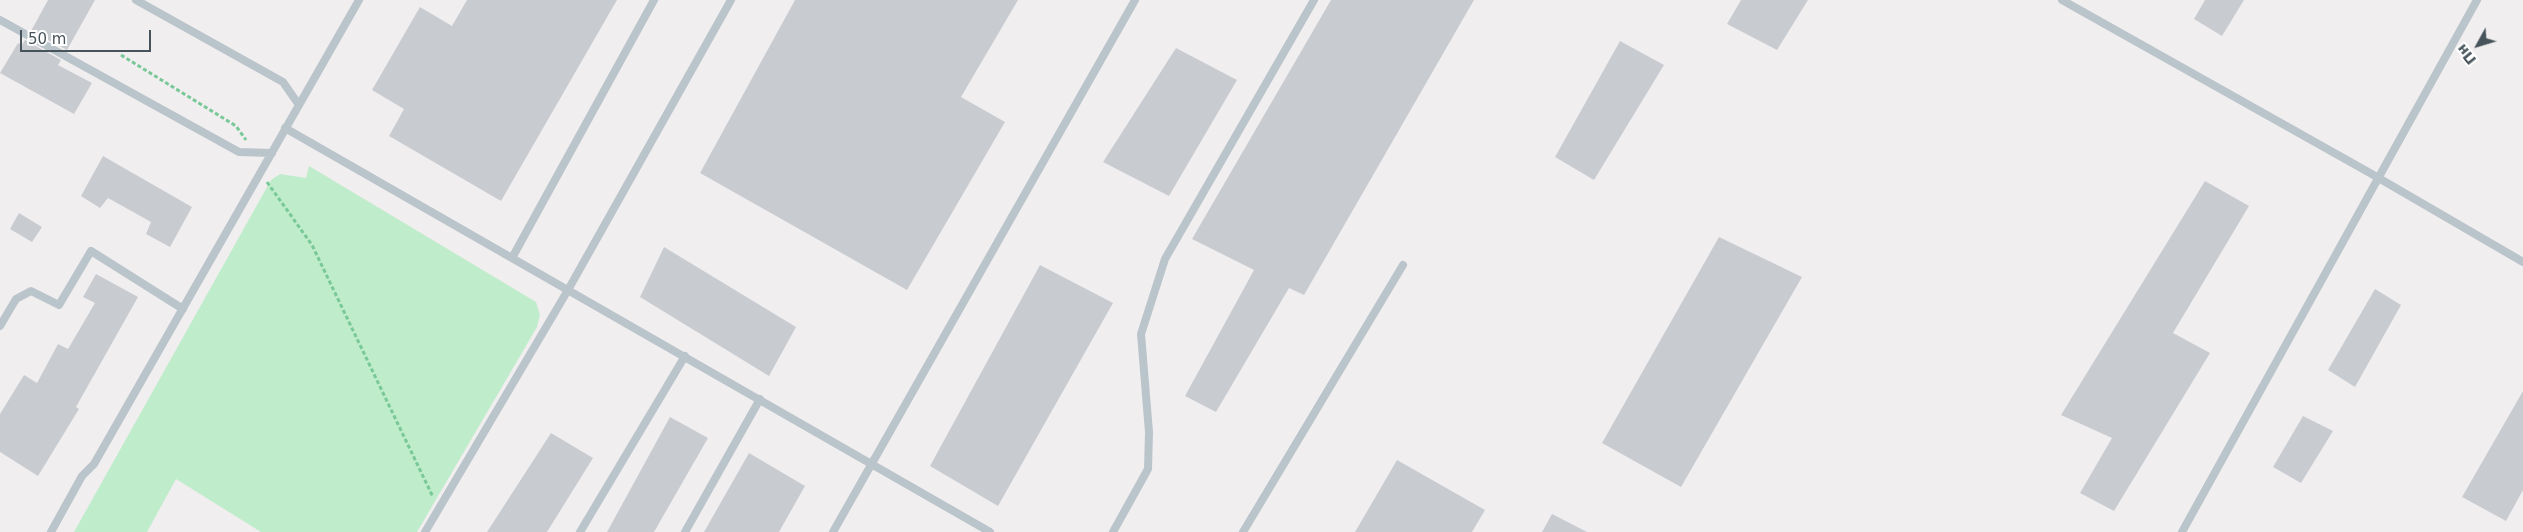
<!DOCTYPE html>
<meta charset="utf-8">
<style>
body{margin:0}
#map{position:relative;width:2523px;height:532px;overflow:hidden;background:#f1eeef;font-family:"DejaVu Sans",sans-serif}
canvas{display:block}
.north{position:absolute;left:2453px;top:20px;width:50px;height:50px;-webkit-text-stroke:4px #fff;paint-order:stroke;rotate:231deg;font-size:14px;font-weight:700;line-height:20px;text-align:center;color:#47545b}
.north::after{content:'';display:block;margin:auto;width:18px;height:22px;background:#47545b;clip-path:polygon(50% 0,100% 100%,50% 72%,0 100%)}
.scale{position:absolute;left:20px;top:30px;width:131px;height:22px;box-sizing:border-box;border:2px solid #47545b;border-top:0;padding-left:6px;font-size:15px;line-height:18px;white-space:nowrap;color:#47545b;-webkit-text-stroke:4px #fff;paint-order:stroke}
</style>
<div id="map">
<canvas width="2523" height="532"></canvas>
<div class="north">Пн</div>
<div class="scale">50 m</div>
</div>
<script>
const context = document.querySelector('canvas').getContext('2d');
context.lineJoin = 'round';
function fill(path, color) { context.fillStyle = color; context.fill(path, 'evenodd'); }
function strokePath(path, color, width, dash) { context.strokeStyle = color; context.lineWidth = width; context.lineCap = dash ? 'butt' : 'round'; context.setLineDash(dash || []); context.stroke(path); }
fill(new Path2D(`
 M309,166L536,302L540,315L537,327L417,532H261L176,479L147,532H74L271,180L280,174L306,178Z`), '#bfeccb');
fill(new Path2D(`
 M48,0H95L67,50L31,31Z
 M467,0H617L501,201L389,136L404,109L372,90L420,7L452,26Z
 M795,0H1018L961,97L1005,122L907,290L700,173Z
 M1331,0H1474L1304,295L1289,288L1216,412L1185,396L1254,270L1192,239Z
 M1741,0H1808L1777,50L1727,24Z
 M2205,0H2244L2222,36L2194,19Z
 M25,40L61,60L58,65L92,83L74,114L0,73L18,43L22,45Z
 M1620,41L1664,65L1594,180L1555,157Z
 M1176,48L1237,80L1169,196L1103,162Z
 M103,156L192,207L170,247L146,234L151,222L108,198L100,208L81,196Z
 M2205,181L2249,206L2173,333L2210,353L2114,511L2080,493L2112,438L2061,415Z
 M19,213L42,227L32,242L10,229Z
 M1719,237L1802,277L1681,487L1602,443Z
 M664,247L796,327L769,376L640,297Z
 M1040,265L1113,303L998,506L930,466Z
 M96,274L138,297L76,407L79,409L38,476L0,452V414L24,375L37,383L58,344L68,349L95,303L83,297Z
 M2375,289L2401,305L2355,387L2328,370Z
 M2523,391V490L2506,521L2462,497Z
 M2303,416L2333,431L2301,483L2273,467Z
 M670,417L708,438L654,532H607Z
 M551,433L593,458L547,532H487Z
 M749,453L805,486L779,532H704Z
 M1397,460L1485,510L1472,532H1355Z
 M1552,514L1587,532H1542Z`), '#c8ccd1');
strokePath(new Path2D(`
 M121,55L236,126L246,140
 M267,182L312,245L433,497`), '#79c898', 3, [4, 2.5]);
strokePath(new Path2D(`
 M136,0L283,82L299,105
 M2062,0L2370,173L2523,262
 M0,20L239,152L272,153
 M285,128L990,532
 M512,258L654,0
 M0,326L16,299L31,291L59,305L91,251L183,309
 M51,532L82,476L94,464L359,0
 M425,532L568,290L731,0
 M580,532L685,356
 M685,532L760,399
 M833,532L1135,0
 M1113,532L1148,469L1149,432L1141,334L1165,259L1314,0
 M1243,532L1403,265
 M2182,532L2477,0`), '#bac4cb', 8);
</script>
